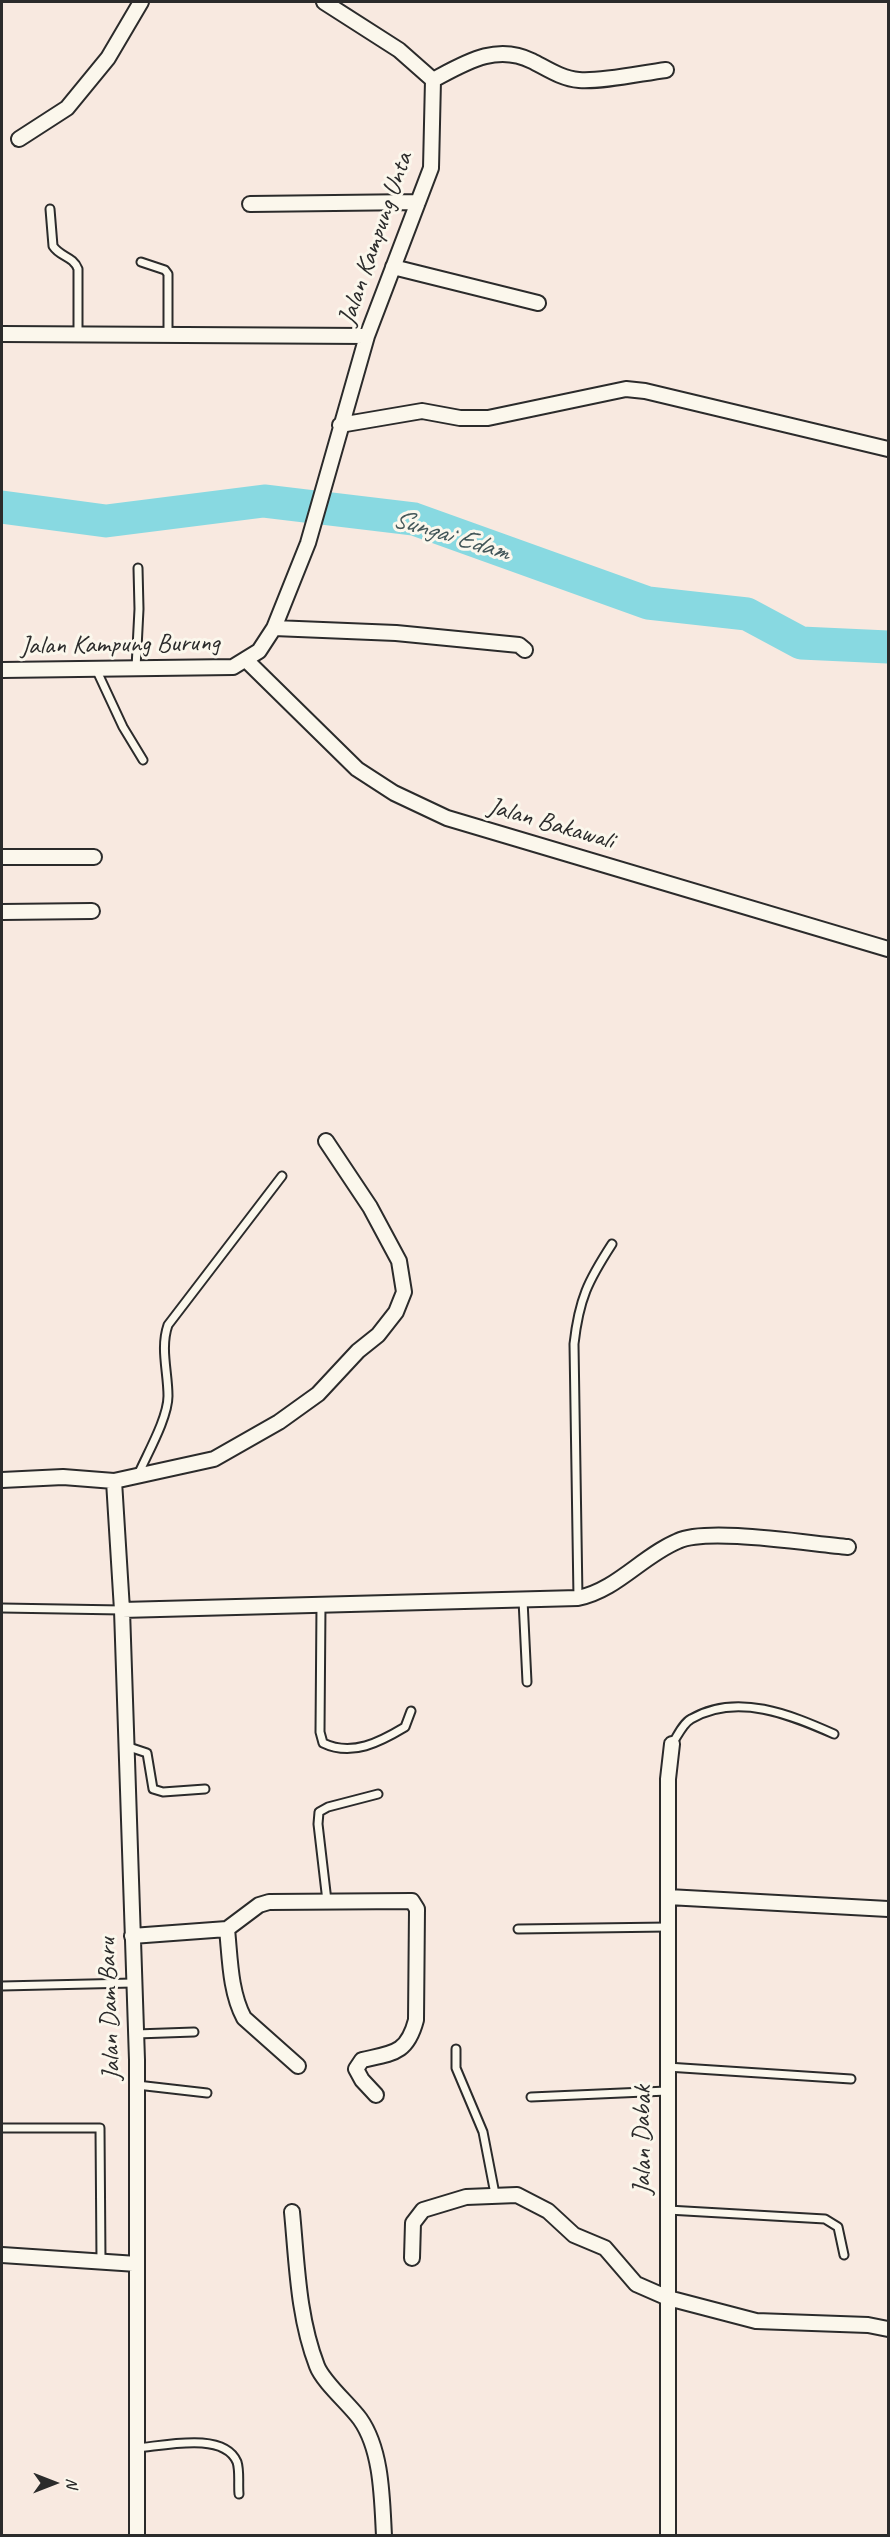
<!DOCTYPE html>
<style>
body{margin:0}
#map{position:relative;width:890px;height:2537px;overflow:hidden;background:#f8e9e0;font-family:Caveat,sans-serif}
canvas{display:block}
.frame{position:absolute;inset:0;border:3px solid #2b2b2b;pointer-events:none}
.north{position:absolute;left:24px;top:2453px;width:60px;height:60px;-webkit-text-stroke:4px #fbf7ec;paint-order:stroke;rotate:90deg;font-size:16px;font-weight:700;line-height:24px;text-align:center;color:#2b2b2b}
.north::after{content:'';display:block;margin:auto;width:21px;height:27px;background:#2b2b2b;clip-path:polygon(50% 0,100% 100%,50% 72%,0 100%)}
</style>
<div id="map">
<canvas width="890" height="2537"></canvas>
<div class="frame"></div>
<div class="north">N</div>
</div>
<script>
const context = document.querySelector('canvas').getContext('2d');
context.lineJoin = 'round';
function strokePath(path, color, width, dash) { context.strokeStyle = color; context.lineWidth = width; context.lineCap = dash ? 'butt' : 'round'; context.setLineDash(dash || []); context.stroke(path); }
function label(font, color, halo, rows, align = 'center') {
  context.font = font + ' Caveat,sans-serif'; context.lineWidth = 6; context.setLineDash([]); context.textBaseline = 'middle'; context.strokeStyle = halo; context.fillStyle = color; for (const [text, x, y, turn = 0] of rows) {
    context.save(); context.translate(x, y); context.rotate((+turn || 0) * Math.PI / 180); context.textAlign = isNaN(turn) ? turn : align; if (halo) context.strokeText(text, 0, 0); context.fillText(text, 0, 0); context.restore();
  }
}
strokePath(new Path2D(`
 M2,507L106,521L264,501L414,519L648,603L747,614L801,643L888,647`), '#88d9e1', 33);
const lane = new Path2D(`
 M50,209L53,246C60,257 73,256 78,269V334
 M141,262L165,270L168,274V335
 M136,668L139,609L138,568
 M96,669L123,727L143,760
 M138,1475C147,1454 168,1418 168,1396C168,1372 160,1348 168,1325L282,1176
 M578,1598L574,1344C579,1299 588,1281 612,1244
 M523,1600L527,1682
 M321,1605L320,1732L323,1743C352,1757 380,1742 405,1727L411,1711
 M2,1608L122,1610
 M672,1744C677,1737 683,1723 691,1719C737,1692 791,1715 834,1734
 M126,1746L147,1753L153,1789L163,1792L205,1789
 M327,1901L318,1824L319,1812L328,1807L378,1794
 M518,1929L668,1927
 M2,1986L133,1983
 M136,2034L194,2032
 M456,2049V2068L483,2132L495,2194
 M667,2067L851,2079
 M137,2085L207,2093
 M531,2097L667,2091
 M2,2128H100L101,2261
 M668,2210L825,2219L838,2227L844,2255
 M137,2448C163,2446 224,2431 237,2462C240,2471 238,2485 239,2494`);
const street = new Path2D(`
 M433,80C465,63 496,43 532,61C546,68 562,79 579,80C602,82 642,73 666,70
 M19,139L67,108L108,58L141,2
 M250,204L418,202
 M393,267L538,303
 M2,334L367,336
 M340,425L422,411L460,418H488L626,389L645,391L888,449
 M274,628L396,633L519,645L525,650
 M246,660L357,769L394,793L447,818L888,949
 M2,670L233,667L259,651L274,628L308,543L367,336L431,168L433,80L399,50L324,2
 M2,857H94
 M2,912L92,911
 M2,1480L63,1477L114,1481L214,1459L279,1422L318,1394L358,1351L378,1335L396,1312L404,1292L399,1261L370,1207L326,1141
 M114,1481L122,1610L137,2060V2536
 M122,1610L578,1598C617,1590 642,1556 678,1541C708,1527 810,1544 848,1547
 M668,1897L888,1909
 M227,1929C230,1958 230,1992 244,2018L298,2066
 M132,1936L227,1929L259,1905L269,1902L412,1901L417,1909L416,2020C407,2054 393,2053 362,2060L356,2069L362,2080L376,2095
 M292,2212C297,2264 298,2317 317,2366C323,2382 349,2404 360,2419C382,2450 382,2499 384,2536
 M2,2255L137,2264
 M412,2258L413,2223L423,2210L466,2197L517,2195L548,2211L574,2235L605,2248L636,2284L668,2298L756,2321L868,2325L888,2329
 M668,2536V1779L672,1744`);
strokePath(lane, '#2b2b2b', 11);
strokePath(street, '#2b2b2b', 18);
strokePath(lane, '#fbf7ec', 7);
strokePath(street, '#fbf7ec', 14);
label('26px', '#2b2b2b', '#fbf7ec', [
 ["Jalan Kampung Unta",376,239,-71],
 ["Jalan Kampung Burung",120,645,-1],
 ["Jalan Bakawali",551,824,16],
 ["Jalan Dam Baru",110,2009,-92],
 ["Jalan Dabak",643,2140,-90]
]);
label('italic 27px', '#425658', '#fbf7ec', [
 ["Sungai Edam",451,536,17]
]);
</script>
